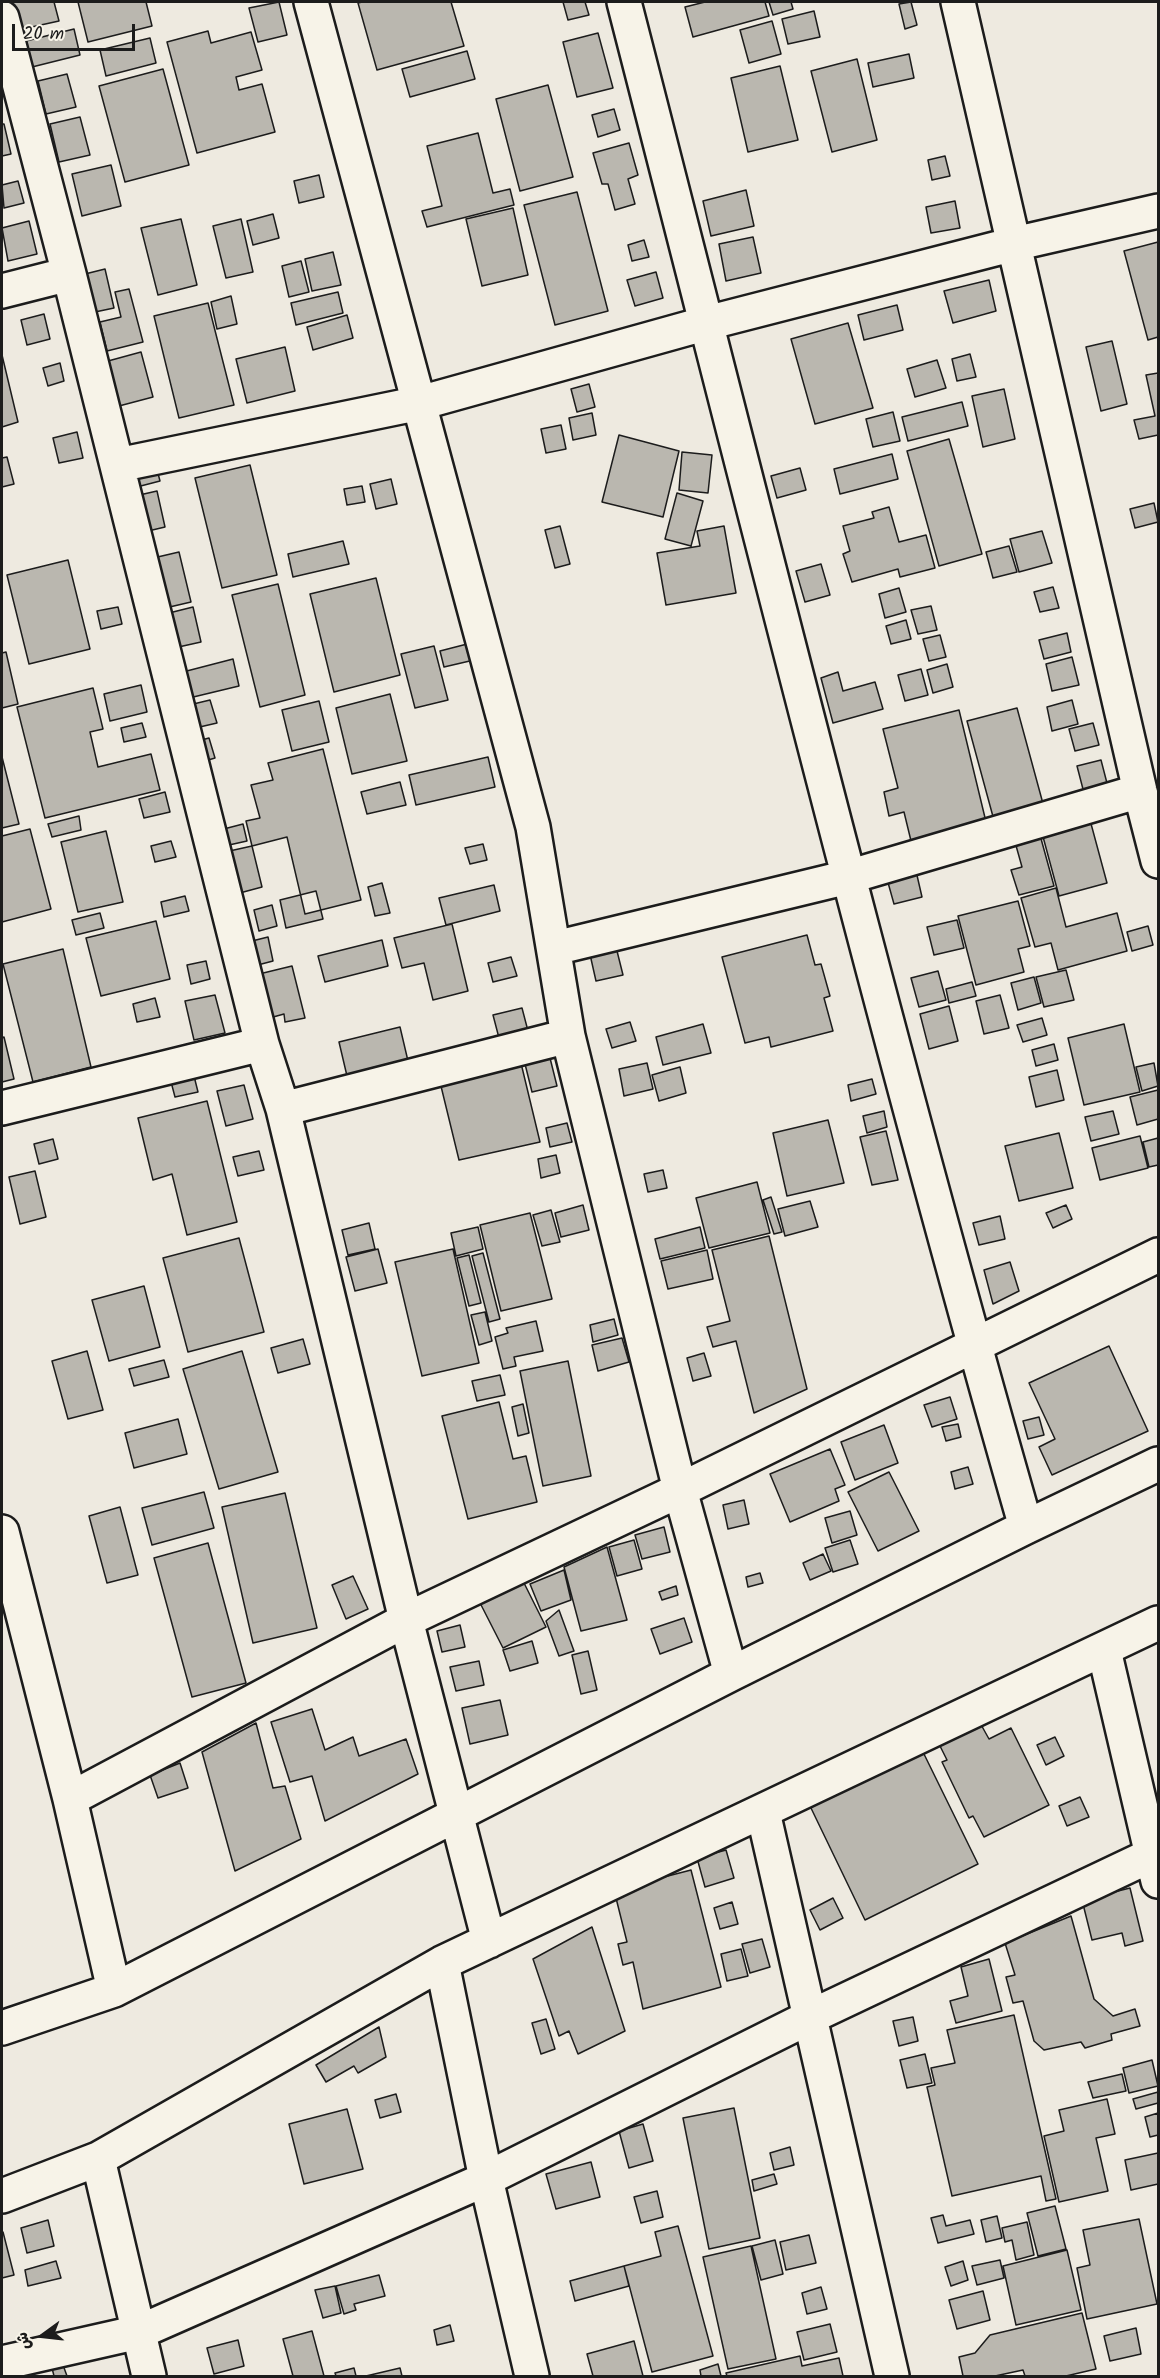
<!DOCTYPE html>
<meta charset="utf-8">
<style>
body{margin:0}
#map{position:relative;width:1160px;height:2378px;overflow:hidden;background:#eeeae0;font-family:Kalam,"Playpen Sans Arabic",sans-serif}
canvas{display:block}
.frame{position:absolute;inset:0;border:3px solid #1c1c1c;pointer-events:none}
.north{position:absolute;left:12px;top:2306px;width:60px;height:60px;-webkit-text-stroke:4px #f7f3e8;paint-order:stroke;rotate:255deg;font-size:16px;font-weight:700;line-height:24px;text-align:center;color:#1c1c1c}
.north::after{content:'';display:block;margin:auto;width:21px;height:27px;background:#1c1c1c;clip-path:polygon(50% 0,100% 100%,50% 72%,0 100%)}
.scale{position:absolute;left:12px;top:24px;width:123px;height:27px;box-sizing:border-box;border:3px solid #1c1c1c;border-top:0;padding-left:8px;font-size:18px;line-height:21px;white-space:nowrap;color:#1c1c1c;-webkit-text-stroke:4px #f7f3e8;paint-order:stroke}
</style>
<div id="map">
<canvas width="1160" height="2378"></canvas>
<div class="frame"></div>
<div class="north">ش</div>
<div class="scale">20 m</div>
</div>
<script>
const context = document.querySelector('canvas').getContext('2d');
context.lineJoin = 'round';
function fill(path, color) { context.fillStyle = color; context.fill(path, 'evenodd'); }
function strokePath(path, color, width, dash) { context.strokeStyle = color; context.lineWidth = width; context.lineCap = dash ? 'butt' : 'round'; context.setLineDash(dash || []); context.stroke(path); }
const building = new Path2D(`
 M11,2H54L59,21L18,30Z
 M78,2H146L152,26L88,42Z
 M279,2L287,35L258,42L249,8Z
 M362,2H451L464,46L377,70L358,3Z
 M563,2H585L589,15L568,20Z
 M705,2H765L769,16L693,37L685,7Z
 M769,2H791L793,9L773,15Z
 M911,2L917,25L905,29L899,4Z
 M814,11L820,37L788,44L782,19Z
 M772,21L781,54L749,63L740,30Z
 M74,29L80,55L28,68L22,42Z
 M208,31L211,43L251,32L262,70L236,77L239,90L262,84L275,132L197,153L167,42Z
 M598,33L613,88L577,97L563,42Z
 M150,38L156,63L106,76L100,50Z
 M467,51L475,79L410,97L402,69Z
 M909,54L914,78L873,87L868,63Z
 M857,59L877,140L832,152L811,71Z
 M780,66L798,140L748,152L731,78Z
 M163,69L189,165L125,182L99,86Z
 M67,74L76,107L46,114L38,81Z
 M548,85L573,177L520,191L496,99Z
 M614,109L620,130L598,137L592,115Z
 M80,117L90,155L59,162L50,124Z
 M2,124H4L11,154L2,156Z
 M478,133L493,193L510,189L514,205L427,227L422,211L442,206L427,146Z
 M629,143L638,175L628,179L635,204L615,210L608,184H602L593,153Z
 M945,156L950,176L932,180L928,160Z
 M111,165L121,206L82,216L72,174Z
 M319,175L324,197L299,203L294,181Z
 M18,181L24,203L4,208L2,185Z
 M746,190L754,226L711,236L703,201Z
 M577,192L608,311L555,325L524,205Z
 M955,201L960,228L931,233L926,207Z
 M513,208L528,275L482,286L466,219Z
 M273,214L279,238L253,245L247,221Z
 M181,219L197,285L158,295L141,228Z
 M241,219L253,272L226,278L213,226Z
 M29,221L37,254L8,261L2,228Z
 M753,237L761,273L726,281L719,244Z
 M644,240L649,257L632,261L628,245Z
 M1158,242V337L1148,340L1124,251Z
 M333,252L341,285L312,291L305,259Z
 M301,261L309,292L289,297L282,266Z
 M105,269L114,308L95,312L85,274Z
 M656,272L663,298L635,306L627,280Z
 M989,280L996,311L953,323L944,291Z
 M129,289L143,342L107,351L100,322L121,317L115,292Z
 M338,292L343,313L296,325L291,303Z
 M231,296L237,324L217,329L211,302Z
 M208,303L234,405L179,418L154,316Z
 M897,305L903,330L864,340L858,315Z
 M44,314L50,339L27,345L21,320Z
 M347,315L353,338L313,350L307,327Z
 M848,323L873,408L815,424L791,339Z
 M1112,341L1127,404L1101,411L1086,347Z
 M285,347L295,391L247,403L236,359Z
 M141,352L153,397L119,406L108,361Z
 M970,354L976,377L957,381L952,359Z
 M2,355L18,422L2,427Z
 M937,360L946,388L915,397L907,369Z
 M60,363L64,381L48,386L43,368Z
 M1158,373V435L1139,439L1134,420L1155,416L1146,375Z
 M589,384L595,407L577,412L571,389Z
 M1004,389L1015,439L983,447L972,396Z
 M962,402L968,426L908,441L902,417Z
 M893,412L900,441L873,447L866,419Z
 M592,413L596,435L573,440L569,418Z
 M561,425L566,449L546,453L541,429Z
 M77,432L83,458L59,463L53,438Z
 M619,435L679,451L663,517L602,502Z
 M949,439L982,554L939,566L907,451Z
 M682,452L712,455L708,493L679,490Z
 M892,454L898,479L840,494L834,469Z
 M7,457L14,484L2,487V458Z
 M155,462L160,481L133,488L128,470Z
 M250,465L277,575L222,588L195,478Z
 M800,468L806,490L777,498L771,476Z
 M391,479L397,504L376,509L370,484Z
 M362,486L365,502L347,505L344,489Z
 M157,491L165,527L144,532L135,496Z
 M677,493L703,501L691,546L665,539Z
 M1154,503L1158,522L1135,528L1130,509Z
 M889,507L899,542L926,535L935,568L900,577L898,569L852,582L843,554L850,551L843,526L874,518L872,512Z
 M560,526L570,564L555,568L545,530Z
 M724,526L736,593L666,605L657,553L700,546L697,531Z
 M1042,531L1052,563L1019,572L1010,539Z
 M343,541L349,564L293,577L288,554Z
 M1009,546L1017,572L993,578L986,552Z
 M179,552L191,602L161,609L149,559Z
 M68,560L90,649L29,664L7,575Z
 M821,564L830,595L805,602L796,571Z
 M376,578L400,675L334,692L310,594Z
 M278,584L305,695L260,707L232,595Z
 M1053,587L1059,608L1040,612L1034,592Z
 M899,588L906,612L885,618L879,594Z
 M931,606L937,630L918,634L911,610Z
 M118,607L122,624L101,629L97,611Z
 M193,607L201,642L174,648L165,614Z
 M906,620L911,639L891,644L886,626Z
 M1067,633L1071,652L1044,659L1039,640Z
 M940,635L946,657L929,661L923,639Z
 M471,643L474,660L444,667L440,651Z
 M434,646L448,700L415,708L401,654Z
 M6,652L18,704L2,708V653Z
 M1072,657L1079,685L1052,691L1046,664Z
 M233,659L239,686L185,699L179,673Z
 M947,664L953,687L933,693L927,670Z
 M921,669L928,695L905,701L898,675Z
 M838,672L843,691L875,682L883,709L833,723L821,678Z
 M141,685L147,712L110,721L104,694Z
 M93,688L103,729L90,732L98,767L151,754L160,790L45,818L17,707Z
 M390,694L407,761L352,774L336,708Z
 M210,700L217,723L191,729L185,706Z
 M1072,700L1078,724L1052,731L1047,707Z
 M319,701L329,742L292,751L282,710Z
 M1017,708L1045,811L995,824L967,721Z
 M959,710L987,826L912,845L904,812L889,816L884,792L898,788L883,729Z
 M142,723L146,737L124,742L121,728Z
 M1093,723L1099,745L1075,751L1069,729Z
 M209,738L215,758L198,763L194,742Z
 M323,749L361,900L305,914L287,837L252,846L246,821L260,818L251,785L273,780L268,763Z
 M2,757L19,824L2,828Z
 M488,757L495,787L416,805L409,775Z
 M1101,760L1108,787L1084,793L1077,766Z
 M400,782L406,805L367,814L361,792Z
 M165,792L170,812L144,818L139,799Z
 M79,816L81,830L52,837L48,824Z
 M1090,820L1107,883L1059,896L1042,833Z
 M243,824L247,841L220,847L216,831Z
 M30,829L51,909L2,922V836Z
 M106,831L123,902L78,912L61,842Z
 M1040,835L1054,886L1019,895L1011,870L1022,867L1015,842Z
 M171,841L176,857L155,862L151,846Z
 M483,844L487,860L470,864L465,848Z
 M252,846L262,887L236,894L225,852Z
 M916,871L922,897L894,904L887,879Z
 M382,883L390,913L375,916L368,887Z
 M494,885L500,911L446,925L439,898Z
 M1056,888L1066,927L1117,913L1127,951L1058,970L1051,943L1035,947L1021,898Z
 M316,891L323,919L286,928L280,900Z
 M185,896L189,911L164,917L161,902Z
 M1018,901L1030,946L1018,949L1024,972L976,985L958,916Z
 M272,905L277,926L259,931L254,910Z
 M100,913L104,928L76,935L72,920Z
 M957,920L964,948L934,955L927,927Z
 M156,921L170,979L101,996L86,938Z
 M452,924L468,991L433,1000L424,963L402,968L394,938Z
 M1148,926L1153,945L1132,951L1127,932Z
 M807,935L815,965L821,964L830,996L824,998L833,1031L771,1047L769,1037L745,1043L722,957Z
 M268,937L273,961L250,967L244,943Z
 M382,940L388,966L325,982L318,956Z
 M615,943L623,975L596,981L589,950Z
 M63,949L91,1067L33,1082L3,964Z
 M511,957L517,976L493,982L488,963Z
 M206,961L210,979L191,984L187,965Z
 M292,966L305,1018L285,1022L284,1014L266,1019L255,975Z
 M1066,970L1074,1000L1044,1007L1036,977Z
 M938,971L946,1000L919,1007L911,978Z
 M1034,977L1041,1003L1018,1010L1011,983Z
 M972,982L976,996L949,1003L946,989Z
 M215,995L225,1033L194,1040L185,1001Z
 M1000,995L1009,1028L984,1034L976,1001Z
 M155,998L160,1017L137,1022L133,1004Z
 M949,1006L958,1041L929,1049L920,1014Z
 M522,1008L528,1031L499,1038L493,1015Z
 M1042,1018L1047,1035L1023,1042L1017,1025Z
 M630,1022L636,1041L612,1048L606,1029Z
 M703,1024L711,1053L663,1065L656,1037Z
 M1124,1024L1140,1092L1084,1105L1068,1038Z
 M400,1027L408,1061L347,1076L339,1042Z
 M4,1037L14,1079L2,1082V1038Z
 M1054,1044L1058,1060L1036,1066L1032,1050Z
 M549,1054L557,1086L532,1092L524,1060Z
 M520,1059L540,1142L459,1160L439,1078Z
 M647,1063L653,1089L624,1096L619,1069Z
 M1154,1063L1158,1086L1142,1091L1136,1067Z
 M680,1067L686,1093L659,1101L652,1075Z
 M1057,1070L1064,1100L1036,1107L1029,1077Z
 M193,1072L198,1092L175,1097L170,1078Z
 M872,1079L876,1094L851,1101L848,1085Z
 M244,1085L253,1119L226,1126L217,1091Z
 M1158,1090V1119L1137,1125L1130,1097Z
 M207,1101L237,1222L187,1235L172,1174L153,1180L138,1118Z
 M884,1111L887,1127L867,1133L863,1116Z
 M1113,1111L1119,1134L1091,1141L1085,1117Z
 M828,1120L844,1183L787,1196L773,1133Z
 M567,1123L572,1142L550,1147L546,1128Z
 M886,1131L898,1180L872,1185L860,1137Z
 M1059,1133L1073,1188L1019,1201L1005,1146Z
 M1140,1136L1148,1168L1100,1180L1092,1148Z
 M1158,1138V1165L1149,1167L1143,1142Z
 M53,1139L58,1159L39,1164L34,1144Z
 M259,1151L264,1170L238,1176L233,1157Z
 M556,1155L560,1173L541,1178L538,1159Z
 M663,1170L667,1188L648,1192L644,1174Z
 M35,1171L46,1217L20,1224L9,1177Z
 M757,1182L770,1233L709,1248L696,1198Z
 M771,1197L782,1232L774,1234L763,1200Z
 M810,1201L818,1227L785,1236L778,1209Z
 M583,1205L589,1230L561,1237L555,1213Z
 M1066,1205L1072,1219L1053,1228L1046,1213Z
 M551,1210L560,1242L542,1246L533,1215Z
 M530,1213L552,1299L501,1311L480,1225Z
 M1000,1216L1005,1239L979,1245L973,1223Z
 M369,1223L375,1249L348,1255L342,1230Z
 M478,1227L483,1249L456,1256L451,1233Z
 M700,1227L705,1248L660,1259L655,1239Z
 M769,1236L807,1389L754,1413L736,1341L713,1347L707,1327L730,1321L712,1250Z
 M239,1238L264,1332L188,1352L163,1258Z
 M378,1249L387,1283L355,1291L346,1257Z
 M453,1249L479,1363L422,1376L395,1262Z
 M707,1250L713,1279L668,1289L661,1261Z
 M483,1253L500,1319L489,1322L472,1256Z
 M469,1255L481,1303L469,1306L457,1258Z
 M1010,1262L1019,1291L993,1304L984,1270Z
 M144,1286L160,1347L109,1361L92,1300Z
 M485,1312L492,1341L479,1345L471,1315Z
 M614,1319L618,1335L593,1342L590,1325Z
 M536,1321L543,1351L514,1357L516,1366L503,1369L495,1337L508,1333L506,1328Z
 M622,1338L629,1362L598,1371L592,1345Z
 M303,1339L310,1364L278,1373L271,1348Z
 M1109,1346L1148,1431L1052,1475L1039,1447L1055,1439L1029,1383Z
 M87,1351L103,1410L68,1419L52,1361Z
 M242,1351L278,1472L219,1489L183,1369Z
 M704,1353L711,1376L693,1381L687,1358Z
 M164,1360L169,1377L134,1386L129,1369Z
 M568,1361L591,1476L543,1486L520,1371Z
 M500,1375L505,1395L477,1401L472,1381Z
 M950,1397L957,1419L932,1427L924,1405Z
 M499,1402L513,1459L526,1456L537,1502L468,1519L442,1416Z
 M523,1404L529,1433L518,1436L512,1407Z
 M1039,1417L1044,1435L1028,1439L1023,1421Z
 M178,1419L187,1454L134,1468L125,1433Z
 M958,1424L961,1437L946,1441L942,1427Z
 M884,1425L898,1463L855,1480L841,1442Z
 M830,1449L845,1485L835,1489L839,1501L790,1522L770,1474Z
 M968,1467L973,1484L955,1489L951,1472Z
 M889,1472L919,1531L878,1551L848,1492Z
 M204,1492L214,1528L152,1545L142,1508Z
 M285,1493L317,1628L253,1643L222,1507Z
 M744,1500L749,1524L728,1529L723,1505Z
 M120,1507L138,1575L107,1583L89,1516Z
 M850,1511L857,1535L832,1543L825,1518Z
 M664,1527L670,1552L642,1559L635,1535Z
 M634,1540L642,1569L617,1576L609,1547Z
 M850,1540L858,1564L833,1572L825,1548Z
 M208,1543L246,1683L192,1697L154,1558Z
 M607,1547L627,1620L581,1631L564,1567Z
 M823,1554L831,1571L810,1580L803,1563Z
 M564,1570L571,1600L541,1611L530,1584Z
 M760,1573L763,1583L748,1587L746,1577Z
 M520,1575L546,1627L503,1648L477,1597Z
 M353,1576L368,1609L346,1619L332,1585Z
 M676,1586L678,1595L662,1600L659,1592Z
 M559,1610L574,1651L559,1656L546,1621Z
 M684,1618L692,1642L660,1654L651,1629Z
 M460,1625L465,1647L442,1652L437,1631Z
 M532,1641L538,1663L510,1671L503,1650Z
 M588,1651L597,1690L581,1694L572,1655Z
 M479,1661L484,1685L456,1691L450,1667Z
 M500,1700L508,1735L470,1744L462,1708Z
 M312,1709L325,1750L353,1737L359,1756L406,1739L418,1774L325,1821L312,1776L290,1782L271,1722Z
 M979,1721L989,1739L1011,1728L1049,1805L984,1837L973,1816L969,1818L942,1762L947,1760L938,1742Z
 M256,1723L273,1788L285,1786L301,1839L235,1871L202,1752Z
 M1055,1737L1064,1756L1046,1765L1037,1745Z
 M922,1750L978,1864L865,1920L810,1806Z
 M180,1763L188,1788L158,1798L150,1775Z
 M1080,1797L1089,1817L1067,1826L1059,1806Z
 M726,1850L734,1878L705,1887L697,1858Z
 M691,1870L721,1987L643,2009L633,1962L623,1965L618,1944L627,1942L614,1890Z
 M1130,1888L1143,1941L1125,1946L1122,1933L1092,1940L1082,1900Z
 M833,1898L843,1918L820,1930L810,1910Z
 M732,1902L738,1924L720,1929L714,1908Z
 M1071,1916L1094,1999L1113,2016L1135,2009L1140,2026L1111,2034L1112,2040L1085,2048L1081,2042L1044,2050L1034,2041L1023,2001L1013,2003L1006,1977L1015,1975L1005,1943Z
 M592,1927L625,2031L578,2054L569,2031L559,2036L533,1959Z
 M762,1939L770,1967L750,1973L742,1944Z
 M741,1949L748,1976L727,1981L721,1954Z
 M989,1959L1002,2011L956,2023L950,2001L968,1996L961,1967Z
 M1014,2015L1056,2199L1046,2201L1041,2176L952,2196L927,2087L935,2085L931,2068L955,2063L947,2030Z
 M913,2017L918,2041L899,2046L893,2021Z
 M546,2019L555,2049L541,2054L532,2023Z
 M379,2027L386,2057L358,2073L354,2066L326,2082L316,2065Z
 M925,2054L932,2083L907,2088L900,2060Z
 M1152,2060L1158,2086L1129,2093L1123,2068Z
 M1122,2074L1126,2091L1093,2098L1088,2082Z
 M1158,2092V2103L1136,2109L1133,2099Z
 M396,2094L401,2112L380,2118L375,2100Z
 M1107,2099L1115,2134L1096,2138L1108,2191L1059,2202L1044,2136L1064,2131L1059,2110Z
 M734,2108L760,2238L709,2249L683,2118Z
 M347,2109L363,2169L304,2184L289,2124Z
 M1158,2113V2135L1150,2137L1145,2117Z
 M643,2124L653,2161L629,2168L619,2131Z
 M790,2147L794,2165L774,2170L770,2153Z
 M1158,2153V2184L1131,2190L1125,2160Z
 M591,2162L600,2197L556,2209L546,2174Z
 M774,2174L777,2184L754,2191L752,2180Z
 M657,2191L663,2217L641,2223L634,2197Z
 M1055,2206L1066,2249L1038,2256L1027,2213Z
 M943,2215L946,2226L970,2220L974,2234L938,2243L931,2218Z
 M997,2216L1002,2238L986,2242L981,2220Z
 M1139,2219L1157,2304L1087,2319L1077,2268L1090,2265L1083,2230Z
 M48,2220L54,2246L27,2253L21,2228Z
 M1027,2222L1034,2255L1016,2260L1012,2240L1005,2242L1002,2228Z
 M678,2226L713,2356L652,2372L624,2266L661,2256L655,2232Z
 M3,2232L14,2275L2,2278V2233Z
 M809,2235L816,2263L786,2270L780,2242Z
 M775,2240L783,2274L761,2280L752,2246Z
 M751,2246L776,2359L728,2369L703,2257Z
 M1067,2250L1081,2310L1016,2325L1003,2266Z
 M1000,2260L1004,2278L977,2285L972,2266Z
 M56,2261L61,2278L28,2286L25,2270Z
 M963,2261L968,2280L951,2286L945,2267Z
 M624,2266L629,2286L575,2301L570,2281Z
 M379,2275L385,2296L354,2304L356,2310L344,2314L336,2286Z
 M335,2286L341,2313L323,2318L315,2290Z
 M821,2287L827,2309L807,2314L802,2293Z
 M983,2291L990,2320L957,2329L949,2300Z
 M1082,2313L1096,2369L1066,2376H1025L1023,2370L995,2376H963L959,2357L975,2353L990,2335Z
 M830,2324L837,2352L804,2360L797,2332Z
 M450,2325L454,2341L437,2345L434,2330Z
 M1136,2328L1141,2354L1110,2361L1104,2336Z
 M312,2331L324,2376H293L283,2339Z
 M238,2340L244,2366L214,2374L207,2348Z
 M634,2341L643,2376H593L587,2354Z
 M800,2356L802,2366L839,2358L843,2376H727L726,2373Z
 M718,2364L721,2376H701L700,2370Z
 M63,2365L67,2376H54L52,2368Z
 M354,2368L356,2376H336L335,2373Z
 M400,2368L402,2376H366Z`);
fill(building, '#bab7af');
strokePath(building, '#1c1c1c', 1.5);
const minor = new Path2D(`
 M311,2L533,827L568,1036L680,1490L731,1674
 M624,2C755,511 881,1021 1026,1527
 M958,2L1140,791L1158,861
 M2,18L69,274L262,1044L283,1109L406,1620L489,1941
 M2,291L69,274
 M118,465L420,403L707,323L1014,244L1158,211
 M555,948L848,877L1140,791
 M2,1108L262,1044
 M283,1109L568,1036
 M2,1532L70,1799L114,1990
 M1104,1650L1158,1881
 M70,1799L406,1620L680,1490L1158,1255
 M763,1812L892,2376
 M442,1963L486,2179L532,2376
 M2,2028L114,1990L731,1674L1026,1527L1158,1464
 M98,2159L149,2376
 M2,2196L98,2159L442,1963L1158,1623
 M2,2363L139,2332L486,2179L810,2017L1158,1852`);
strokePath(minor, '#1c1c1c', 38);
strokePath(minor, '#f7f3e8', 33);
</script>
